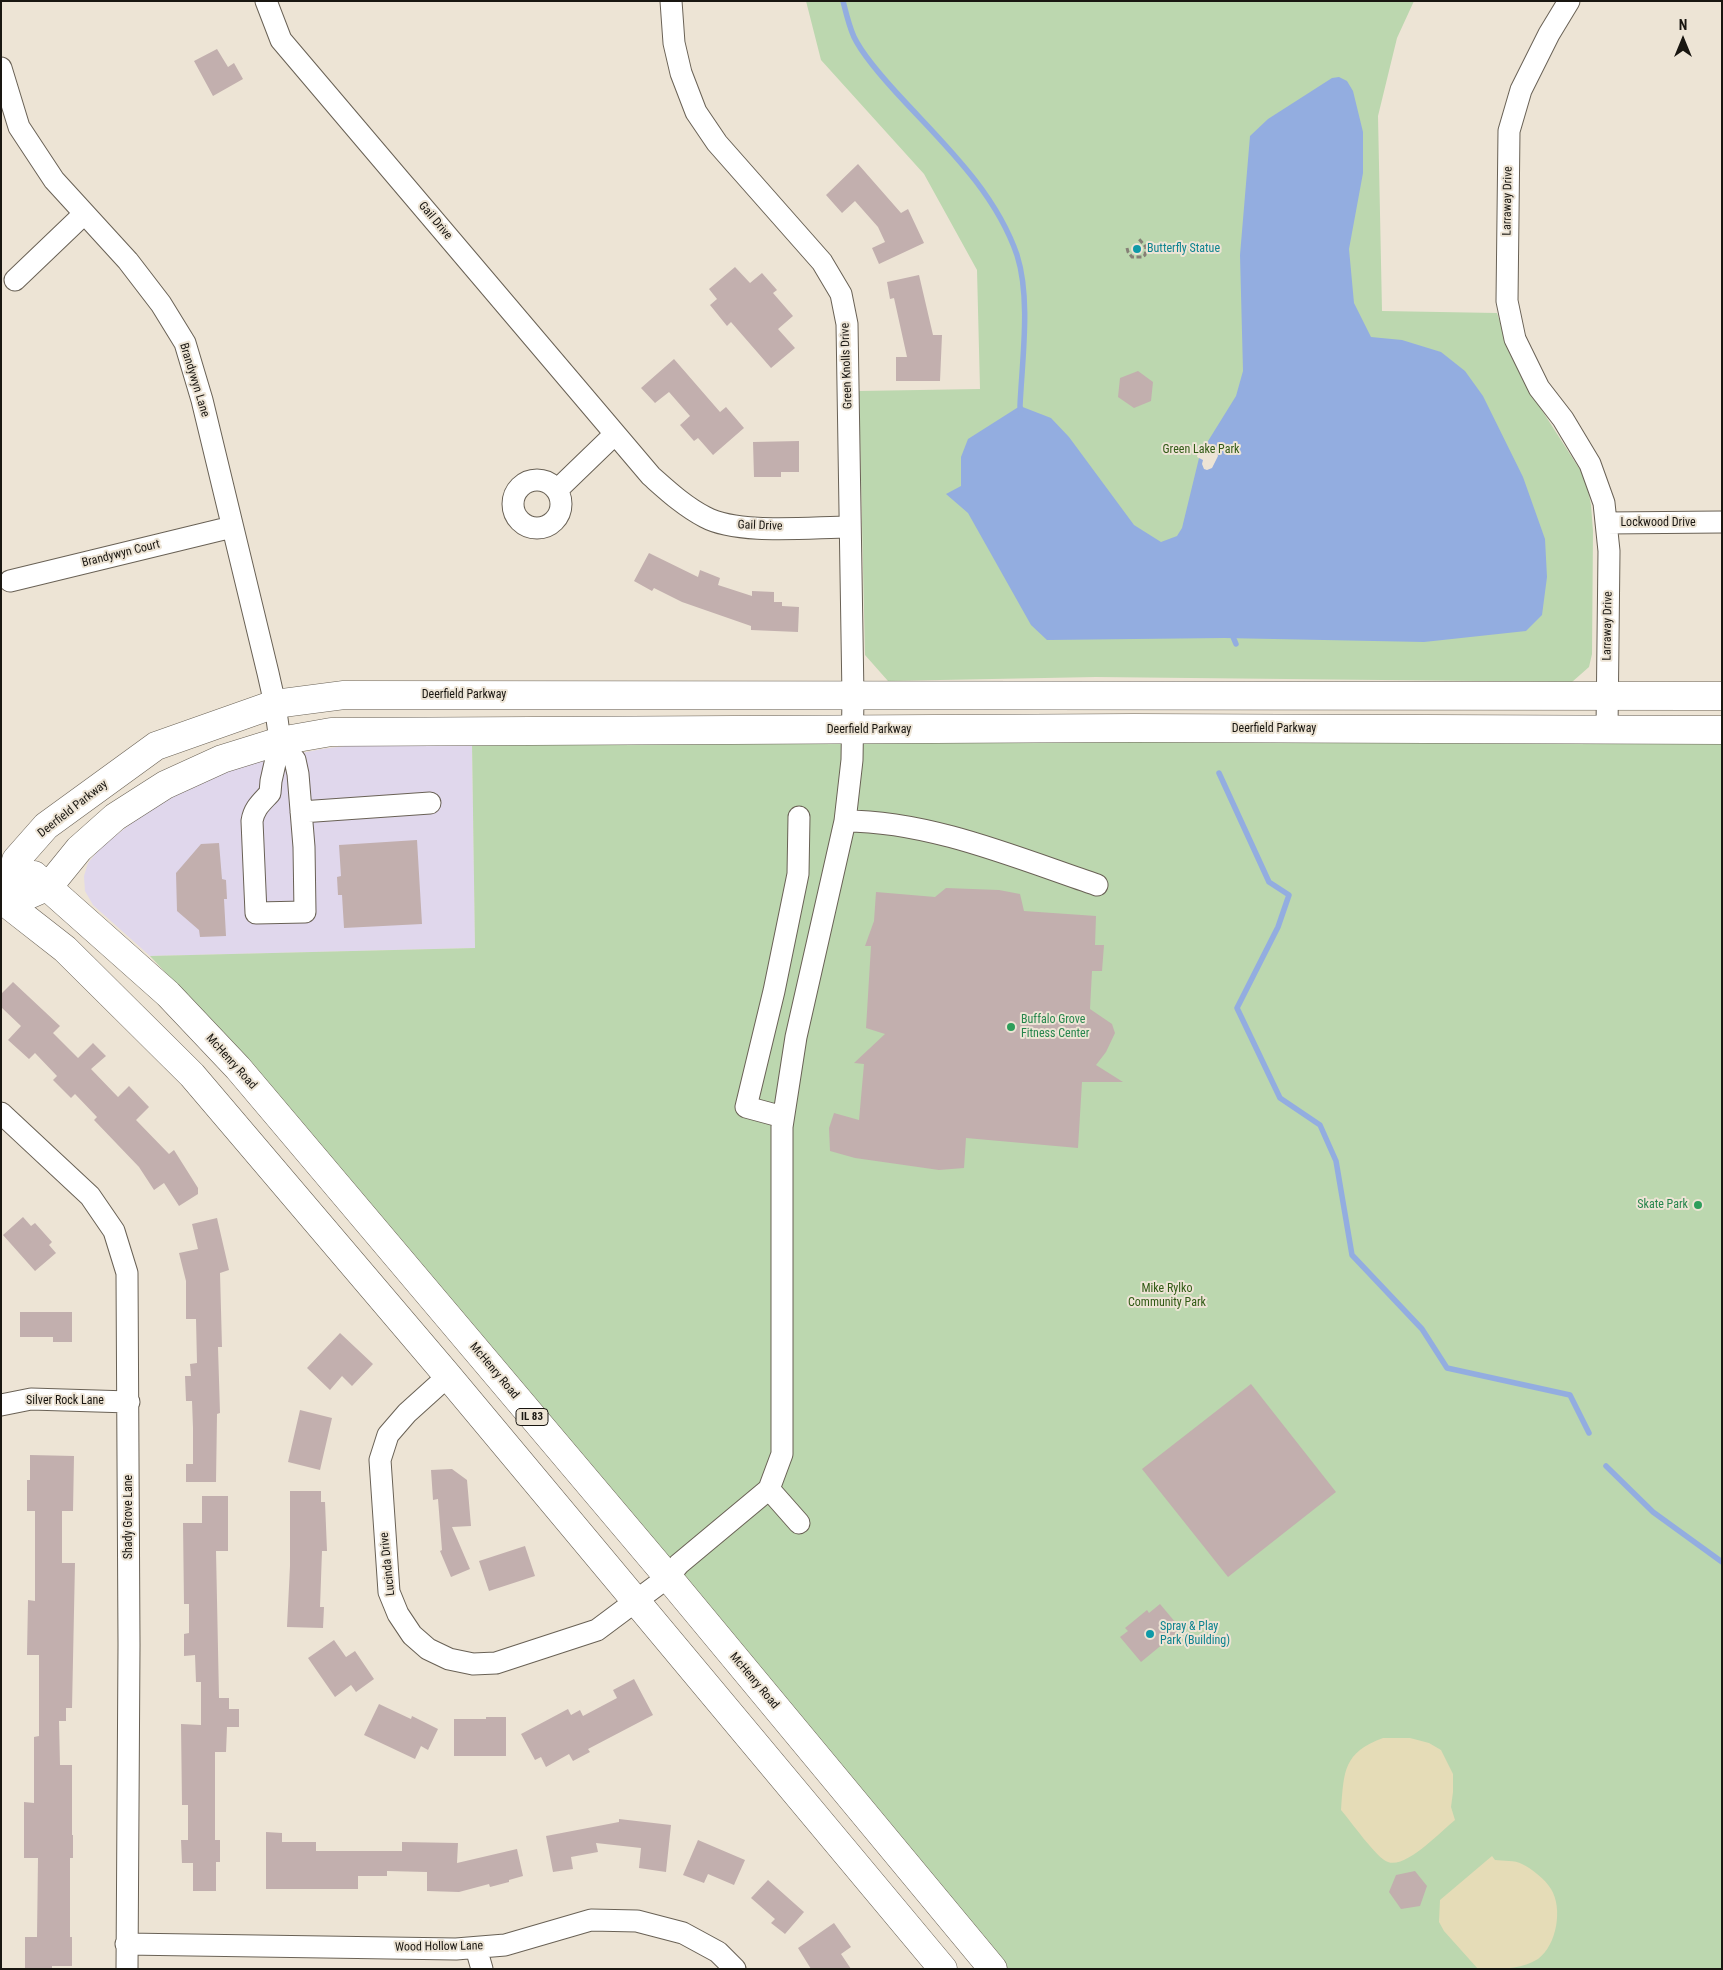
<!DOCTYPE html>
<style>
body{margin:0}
#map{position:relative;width:1723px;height:1970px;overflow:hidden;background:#ede4d5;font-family:"Roboto Condensed",sans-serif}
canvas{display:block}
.frame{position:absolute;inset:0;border:2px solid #191611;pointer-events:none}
.north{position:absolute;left:1658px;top:15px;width:50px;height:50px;-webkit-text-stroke:4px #ede4d5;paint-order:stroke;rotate:0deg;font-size:14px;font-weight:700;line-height:20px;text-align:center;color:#191611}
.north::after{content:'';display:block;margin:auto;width:18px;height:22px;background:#191611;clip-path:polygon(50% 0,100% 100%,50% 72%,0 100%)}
</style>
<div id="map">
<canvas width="1723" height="1970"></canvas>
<div class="frame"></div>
<div class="north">N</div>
</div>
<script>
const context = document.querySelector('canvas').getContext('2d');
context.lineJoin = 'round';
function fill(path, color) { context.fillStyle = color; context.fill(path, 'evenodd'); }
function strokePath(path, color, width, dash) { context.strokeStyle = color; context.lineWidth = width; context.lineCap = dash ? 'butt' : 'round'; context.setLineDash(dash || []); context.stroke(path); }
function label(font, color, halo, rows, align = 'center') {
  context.font = font + ' "Roboto Condensed",sans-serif'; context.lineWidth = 4; context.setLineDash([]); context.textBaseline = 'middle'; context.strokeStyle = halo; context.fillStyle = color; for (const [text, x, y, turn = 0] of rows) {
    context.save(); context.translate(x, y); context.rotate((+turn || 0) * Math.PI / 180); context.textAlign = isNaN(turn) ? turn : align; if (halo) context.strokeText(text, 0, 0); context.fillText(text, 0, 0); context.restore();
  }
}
fill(new Path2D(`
 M472,743L475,948L150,956L93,905L85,891L84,876L88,863L101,847L133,822L187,787L240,765L322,749L360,744Z`), '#e0d7ec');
fill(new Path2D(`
 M806,1H1414L1397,38L1378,116L1382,311L1497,313L1512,357L1527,387L1586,479L1591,505L1593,531L1592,654L1589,667L1572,682L1096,677L888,681L865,655L859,391L980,389L977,270L924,174L821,60Z
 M1386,741L1722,743V1969H1008L431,1279L206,1016L150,956L475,948L472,743Z`), '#bcd7af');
fill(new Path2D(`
 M1383,1738H1410L1429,1743L1441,1750L1453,1774V1792L1451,1807L1455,1820C1441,1831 1406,1869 1388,1862C1377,1859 1350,1820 1341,1810C1344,1771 1343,1753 1383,1738Z
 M1492,1856L1495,1860C1503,1861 1515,1860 1522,1864C1532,1869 1545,1879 1551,1889C1563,1908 1557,1945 1538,1959C1521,1970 1498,1969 1478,1969L1444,1931L1439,1922L1440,1900Z`), '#e5dcb7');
fill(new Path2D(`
 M1339,77L1347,81L1353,91L1363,132V173L1349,249L1354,303L1371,337L1402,340L1441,352L1465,371L1483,396L1523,477L1545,539L1547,577L1542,615L1526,631L1424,642L1224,638L1047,640L1031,625L968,513L946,494L961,486V457L968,439L1020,406L1051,418L1069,437L1134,525L1161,542L1177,536L1182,528L1200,454L1236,396L1243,371L1240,255L1250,136L1268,119L1332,78Z`), '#93ade0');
fill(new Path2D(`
 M1213,449L1216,450L1218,456L1212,468L1207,470L1204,469L1202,464L1203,460L1197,457L1198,453L1199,451L1206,454L1208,451Z`), '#ede4d5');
strokePath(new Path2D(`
 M843,1C846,13 849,26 854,37C864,58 890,86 906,103C948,148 996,194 1017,255C1031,299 1022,360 1020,406L1021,413
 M1231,632L1236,644
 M1219,773L1269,882L1289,895L1278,927L1237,1008L1280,1098L1320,1125L1336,1161L1352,1255L1422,1329L1447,1368L1570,1395L1589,1433
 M1606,1466L1653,1512L1722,1562`), '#93ade0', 5.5);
fill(new Path2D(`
 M217,49L228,67L234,63L243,79L213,96L194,61Z
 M858,164L901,213L908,209L924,243L879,264L872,248L885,242L878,227L855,201L842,213L826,195Z
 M735,267L750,283L762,273L777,290L773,293L793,316L778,329L795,348L771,368L731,322L727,326L710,305L717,299L709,289Z
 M919,275L933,335H942L940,381H896V357H907L894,298L890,299L887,282Z
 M674,359L720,412L726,407L744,428L713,455L698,438L694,441L680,425L690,416L669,392L655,403L641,388Z
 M1138,371L1153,382L1151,401L1134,408L1118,397L1120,378Z
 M799,441V472H781V477H754L753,442Z
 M649,553L698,577L700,570L720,578L718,585L752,596V591L774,592V602H782V606L799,607L798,632L751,630V626L682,602L654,588L652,591L634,581Z
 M417,840L422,924L344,928L342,895H338L337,877L341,876L339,845Z
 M219,843L222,879L226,880L227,899H224L226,936L200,937L199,930L177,911L176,873L201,844Z
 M946,888L999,890L1020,894L1024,911L1096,916L1095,945H1104L1102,971H1092L1090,1009L1112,1024L1115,1033L1106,1052L1096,1065L1123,1082H1082L1078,1148L966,1138L964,1168L939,1170L855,1158L830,1151L829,1128L834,1113L859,1120L864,1064L854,1063L885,1034L866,1028L871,946H865L874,921L876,892L935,897Z
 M13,982L60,1026L53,1033L78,1058L93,1043L106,1056L91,1069L118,1097L129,1086L149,1107L136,1120L169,1154L174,1150L198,1188V1194L179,1206L164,1183L154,1190L139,1167L94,1120L97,1117L75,1094L71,1098L53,1080L57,1076L35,1053L29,1059L8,1040L21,1026L1,1007V994Z
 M23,1217L31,1226L35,1223L52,1242L49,1245L56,1253L35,1271L3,1235Z
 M217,1218L229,1270L220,1273L222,1347H218L220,1413L217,1414L216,1482H186V1464H193V1428L192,1401H186L185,1376H191L190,1364L197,1363L196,1319H186V1281L179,1253L198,1249L192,1224Z
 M20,1312H72V1342H53V1337H20Z
 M340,1333L373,1364L352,1386L342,1376L330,1390L307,1368Z
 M1251,1384L1336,1492L1228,1577L1142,1469Z
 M300,1410L332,1418L320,1470L288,1462Z
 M30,1455L74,1456L73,1511H62V1563H75L72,1708H66V1721H59L60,1765H72V1835H73V1858H70V1937H72V1966H52V1969H25V1937H37L38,1858H24V1802L34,1803V1737L39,1736V1655H27L28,1600L35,1601V1511H27V1480H30Z
 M452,1469L467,1480L471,1526L452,1527L470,1569L451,1577L440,1551L442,1550L438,1499L433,1500L431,1470Z
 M290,1491H321V1502H325L327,1551H322L320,1607H324L323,1628L287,1627L290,1566Z
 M202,1496H228V1551H216L219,1698H229V1709H239V1727H227L226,1752H215V1840H220V1862H216V1891H193V1863H182L181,1840H188V1805H182L181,1724L201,1725V1682H196L195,1655L184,1656V1634L189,1633V1604H184L183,1523H202Z
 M525,1546L535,1576L489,1591L479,1561Z
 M1160,1604L1181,1629L1141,1662L1120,1637L1128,1631L1125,1628L1147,1610L1149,1613Z
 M334,1640L346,1657L355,1651L374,1679L356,1692L351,1685L335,1697L308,1658Z
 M634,1679L653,1715L588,1749L590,1752L573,1761L569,1754L546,1767L541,1757L535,1760L521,1734L568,1709L571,1715L580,1710L583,1716L617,1698L613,1690Z
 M379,1704L411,1719L412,1716L438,1729L428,1750L421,1746L415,1759L364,1735Z
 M486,1717H506V1756H454V1719H486Z
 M619,1819L671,1825L666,1872L639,1868L641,1848L596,1843L598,1852L571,1857L573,1869L553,1872L546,1836L619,1822Z
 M266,1832L282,1833V1842H316V1851H402V1842L458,1843L457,1863L517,1849L523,1876L509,1880V1882L490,1887L489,1884L459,1892L427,1891V1872L387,1871V1876H358V1889H266Z
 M698,1840L745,1860L734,1885L708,1874L704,1883L683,1875Z
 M1415,1871L1427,1886L1420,1906L1401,1909L1389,1892L1396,1875Z
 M768,1880L804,1912L785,1934L771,1923L775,1919L751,1898Z
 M834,1923L851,1947L841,1954L851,1969H811L798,1948Z`), '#c2afae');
const minor = new Path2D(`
 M266,1L281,40L651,476C668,491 684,506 705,517C738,535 811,527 850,527
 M1569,1L1549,34L1521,90L1509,131L1507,301L1515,339L1539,388L1563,419L1590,464L1604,503L1609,551L1607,729
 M1,68L19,127L54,180L128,261L161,304L185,343L202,400L268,673L275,704L280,741L271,781L270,793C262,802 254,808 252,821L256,913L305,912L304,847L298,774L295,760L280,741
 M15,280L84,214
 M513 504a24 24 0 1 1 48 0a24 24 0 1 1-48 0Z
 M557,490L615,434
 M1606,523L1722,522
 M10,581L232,527
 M301,812L430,803
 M845,821C930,821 1017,858 1097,885
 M1,1113L90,1196L114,1231L127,1273L129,1645L127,1969
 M783,1117L746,1107L774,991L798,874L799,817
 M448,1376L407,1413L388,1435L380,1460L389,1592L398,1614L412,1635L428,1649L449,1659L473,1664L496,1663L597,1630L668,1577L679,1564L769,1489L782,1454V1127L796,1037L845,821L852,760L853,697L847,324L841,294L822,262L717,143L696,112L681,73L674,43L671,1
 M1,1405L31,1399L129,1402
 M769,1489L799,1523
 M126,1944L456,1949L505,1945L591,1920L637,1921L683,1933L718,1952L735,1969
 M476,1948L482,1969`);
const major = new Path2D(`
 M34,875L168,994L238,1068L668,1577L993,1969
 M1,899L65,949L192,1075L448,1376L943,1969
 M8,904L16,860L46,826L156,746L275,704L344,695L1722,696
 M8,904L49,886L79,849L115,817L165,785L222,759L280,741L331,732L1134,728L1722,730`);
strokePath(minor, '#696155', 23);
strokePath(major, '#696155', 29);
strokePath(new Path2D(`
 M1127,248L1128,252L1132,257H1142L1145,255L1146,247L1139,239`), '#868076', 3, [5, 2.5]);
strokePath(minor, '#fff', 21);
strokePath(major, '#fff', 28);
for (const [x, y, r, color] of [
 [1137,249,5,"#0f9aa8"],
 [1011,1027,5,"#2e9e5b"],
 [1698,1205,5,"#2e9e5b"],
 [1150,1634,5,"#0f9aa8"]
]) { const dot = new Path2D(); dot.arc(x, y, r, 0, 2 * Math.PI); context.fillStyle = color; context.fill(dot); strokePath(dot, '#ede4d5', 2); }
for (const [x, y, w] of [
 [532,1417,32]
]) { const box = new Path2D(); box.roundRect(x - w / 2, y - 8.5, w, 17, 4); context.fillStyle = '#ede4d5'; context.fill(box); strokePath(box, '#191611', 1); }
label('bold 11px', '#191611', null, [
 ["IL 83",532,1417]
]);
label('12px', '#191611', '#ede4d5', [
 ["Larraway Drive",1508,201,-89],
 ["Gail Drive",435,221,50],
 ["Green Knolls Drive",847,366,-92],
 ["Brandywyn Lane",194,380,73],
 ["Lockwood Drive",1658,523],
 ["Gail Drive",760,526,2],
 ["Brandywyn Court",121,554,-14],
 ["Larraway Drive",1608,626,-89],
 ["Deerfield Parkway",464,695],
 ["Deerfield Parkway",1274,729],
 ["Deerfield Parkway",869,730],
 ["Deerfield Parkway",73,809,-38],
 ["McHenry Road",231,1062,48],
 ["McHenry Road",494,1371,50],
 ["Silver Rock Lane",65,1401],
 ["Shady Grove Lane",129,1517,-90],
 ["Lucinda Drive",388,1564,-96],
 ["McHenry Road",754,1681,50],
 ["Wood Hollow Lane",439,1947,-1]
]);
label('12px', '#0d838f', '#ede4d5', [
 ["Butterfly Statue",1147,249],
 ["Spray & Play",1160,1627],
 ["Park (Building)",1160,1641]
], 'left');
label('12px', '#315a15', '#ede4d5', [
 ["Green Lake Park",1201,450],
 ["Mike Rylko",1167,1289],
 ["Community Park",1167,1303]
]);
label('12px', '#27864d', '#ede4d5', [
 ["Buffalo Grove",1021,1020],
 ["Fitness Center",1021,1034],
 ["Skate Park",1688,1205,"right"]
], 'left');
</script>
